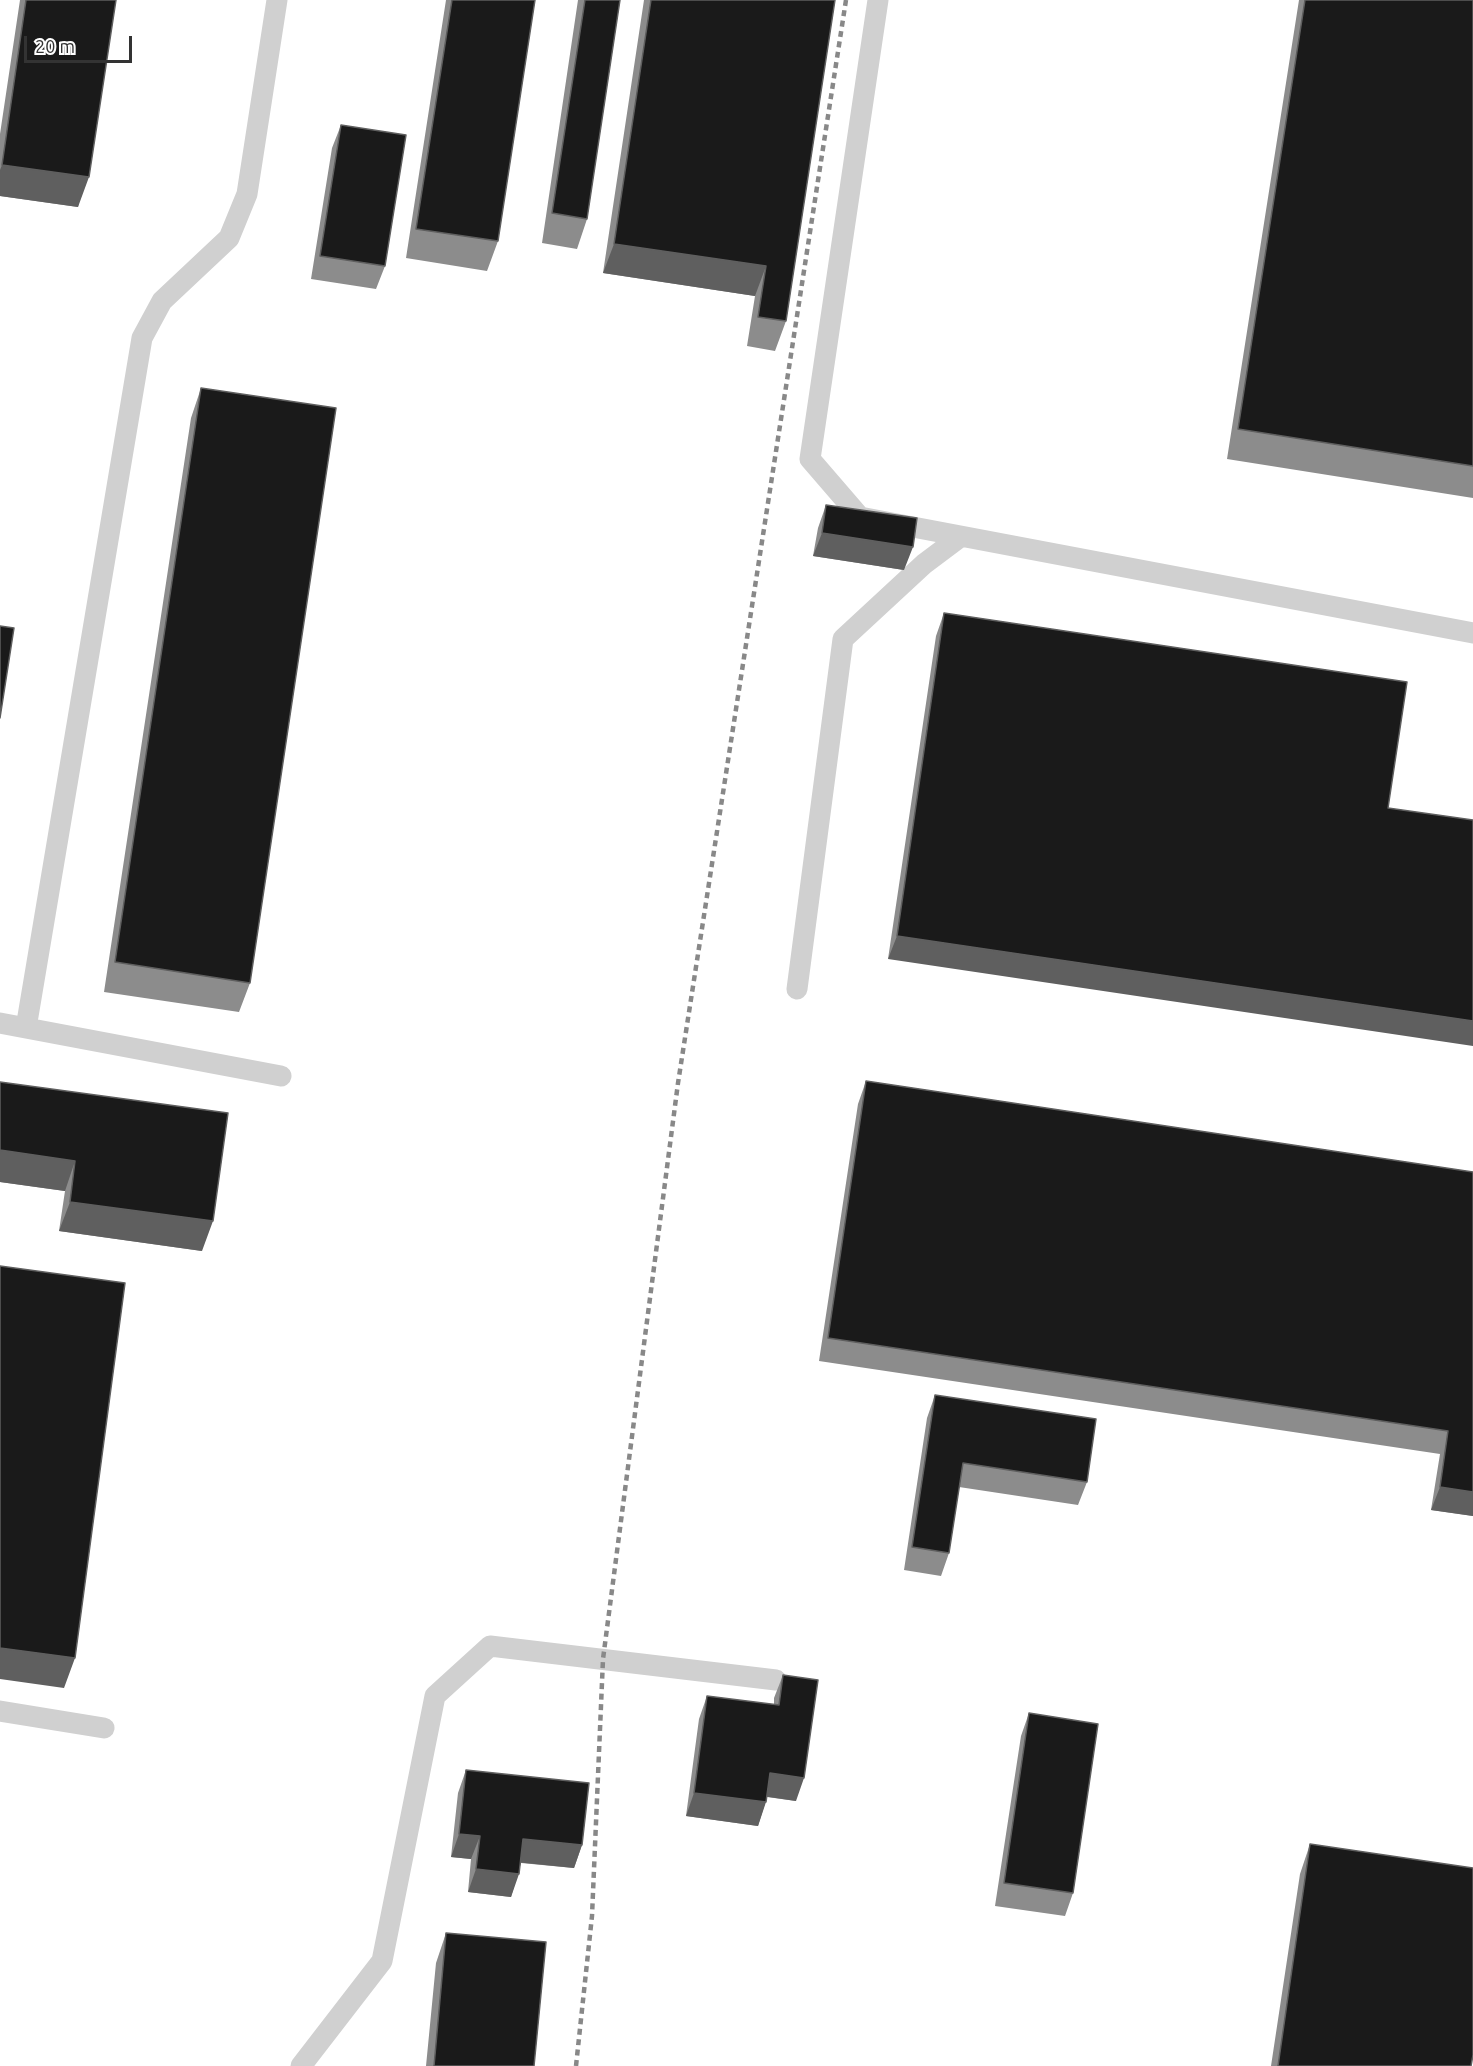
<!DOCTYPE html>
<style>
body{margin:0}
#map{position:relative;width:1473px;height:2066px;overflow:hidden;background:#fff;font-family:Ubuntu,sans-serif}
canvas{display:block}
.scale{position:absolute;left:24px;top:36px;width:108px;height:27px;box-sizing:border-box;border:3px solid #333;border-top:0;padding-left:8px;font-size:18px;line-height:21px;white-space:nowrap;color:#333;-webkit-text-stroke:4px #fff;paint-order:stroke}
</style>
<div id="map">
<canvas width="1473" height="2066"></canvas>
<div class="scale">20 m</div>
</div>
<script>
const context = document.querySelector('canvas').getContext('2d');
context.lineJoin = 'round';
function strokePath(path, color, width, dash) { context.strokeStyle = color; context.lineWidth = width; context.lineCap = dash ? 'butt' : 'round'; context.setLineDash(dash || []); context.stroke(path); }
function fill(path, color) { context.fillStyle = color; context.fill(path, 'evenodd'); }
strokePath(new Path2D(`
 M878,0L810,459L860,517L1473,633
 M797,989L843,639L924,564L960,537
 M0,1023L281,1076
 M26,1028L142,338L162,301L229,238L247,194L277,0
 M0,1711L104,1728
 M301,2066L382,1961L435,1696L490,1646L776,1680`), '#d0d0d0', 21);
strokePath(new Path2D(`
 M576,2066L592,1916L603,1659L678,1083L846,0`), '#888', 4.5, [6, 4.5]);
fill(new Path2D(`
 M20,0H116L78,207L0,196V134Z
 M446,0H535L498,241L487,271L406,258Z
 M578,0H620L587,219L577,249L542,243Z
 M644,0H835L786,321L775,351L747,346L755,296L603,273Z
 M1299,0H1473V498L1227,459Z
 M341,125L385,266L376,289L311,279L332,148Z
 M201,388L250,983L239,1012L104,992L191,418Z
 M826,505L904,570L813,556L818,528Z
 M944,613L1407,682L888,959L936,636Z
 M866,1081L1473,1172V1516L1431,1510L1440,1454L819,1361L858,1104Z
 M0,1082L202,1251L59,1231L65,1191L0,1182Z
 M935,1395L1087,1482L1078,1505L959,1487L949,1553L941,1576L904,1570L927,1418Z
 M783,1675L796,1801L767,1797L758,1826L686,1816L699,1719L707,1696L774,1705V1698Z
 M1029,1713L1073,1893L1065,1916L995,1906L1021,1736Z
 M466,1770L582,1845L574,1868L521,1863L511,1897L468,1892L471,1859L451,1857L458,1793Z
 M1310,1844L1471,2066H1271L1300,1874Z
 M446,1933L534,2066H426L436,1963Z`), '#8c8c8c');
fill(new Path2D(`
 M2,165L89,177L78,207L0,196V170Z
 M614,244L766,266L755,296L603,273Z
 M822,533L913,547L904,570L813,556Z
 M897,936L1473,1021V1046L888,959Z
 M0,1150L75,1161L65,1191L0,1182Z
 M70,1202L213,1221L202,1251L59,1231Z
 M1440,1487L1473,1492V1516L1431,1510Z
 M0,1648L75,1658L64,1688L0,1679Z
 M770,1773L804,1778L796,1801L762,1796Z
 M694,1793L766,1802L758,1826L686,1816Z
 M459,1834L480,1836L471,1859L451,1857Z
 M523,1839L582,1845L574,1868L515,1862Z
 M476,1869L519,1874L511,1897L468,1892Z`), '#5f5f5f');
const building = new Path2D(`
 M26,0H116L89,177L2,165Z
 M452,0H535L498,241L416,229Z
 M585,0H620L587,219L552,213Z
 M651,0H835L786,321L758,317L766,266L614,244Z
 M1305,0H1473V466L1238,429Z
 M341,125L406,135L385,266L320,256Z
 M201,388L336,408L250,983L115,962Z
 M826,505L917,518L913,547L822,533Z
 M944,613L1407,682L1388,808L1473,820V1021L897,936Z
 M0,626L14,628L0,718Z
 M866,1081L1473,1172V1492L1440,1487L1448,1431L828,1338Z
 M0,1082L228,1113L213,1221L70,1202L75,1161L0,1150Z
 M0,1266L125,1283L75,1658L0,1648Z
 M935,1395L1096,1419L1087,1482L963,1463L949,1553L912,1547Z
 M783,1675L818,1680L804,1778L770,1773L766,1802L694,1793L707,1696L779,1705Z
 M1029,1713L1098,1724L1073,1893L1004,1883Z
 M466,1770L589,1783L582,1845L523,1839L519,1874L476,1869L480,1836L459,1834Z
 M1310,1844L1473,1868V2055L1471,2066H1278Z
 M446,1933L546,1942L534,2066H434Z`);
fill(building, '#1a1a1a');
strokePath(building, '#5f5f5f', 1.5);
</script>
